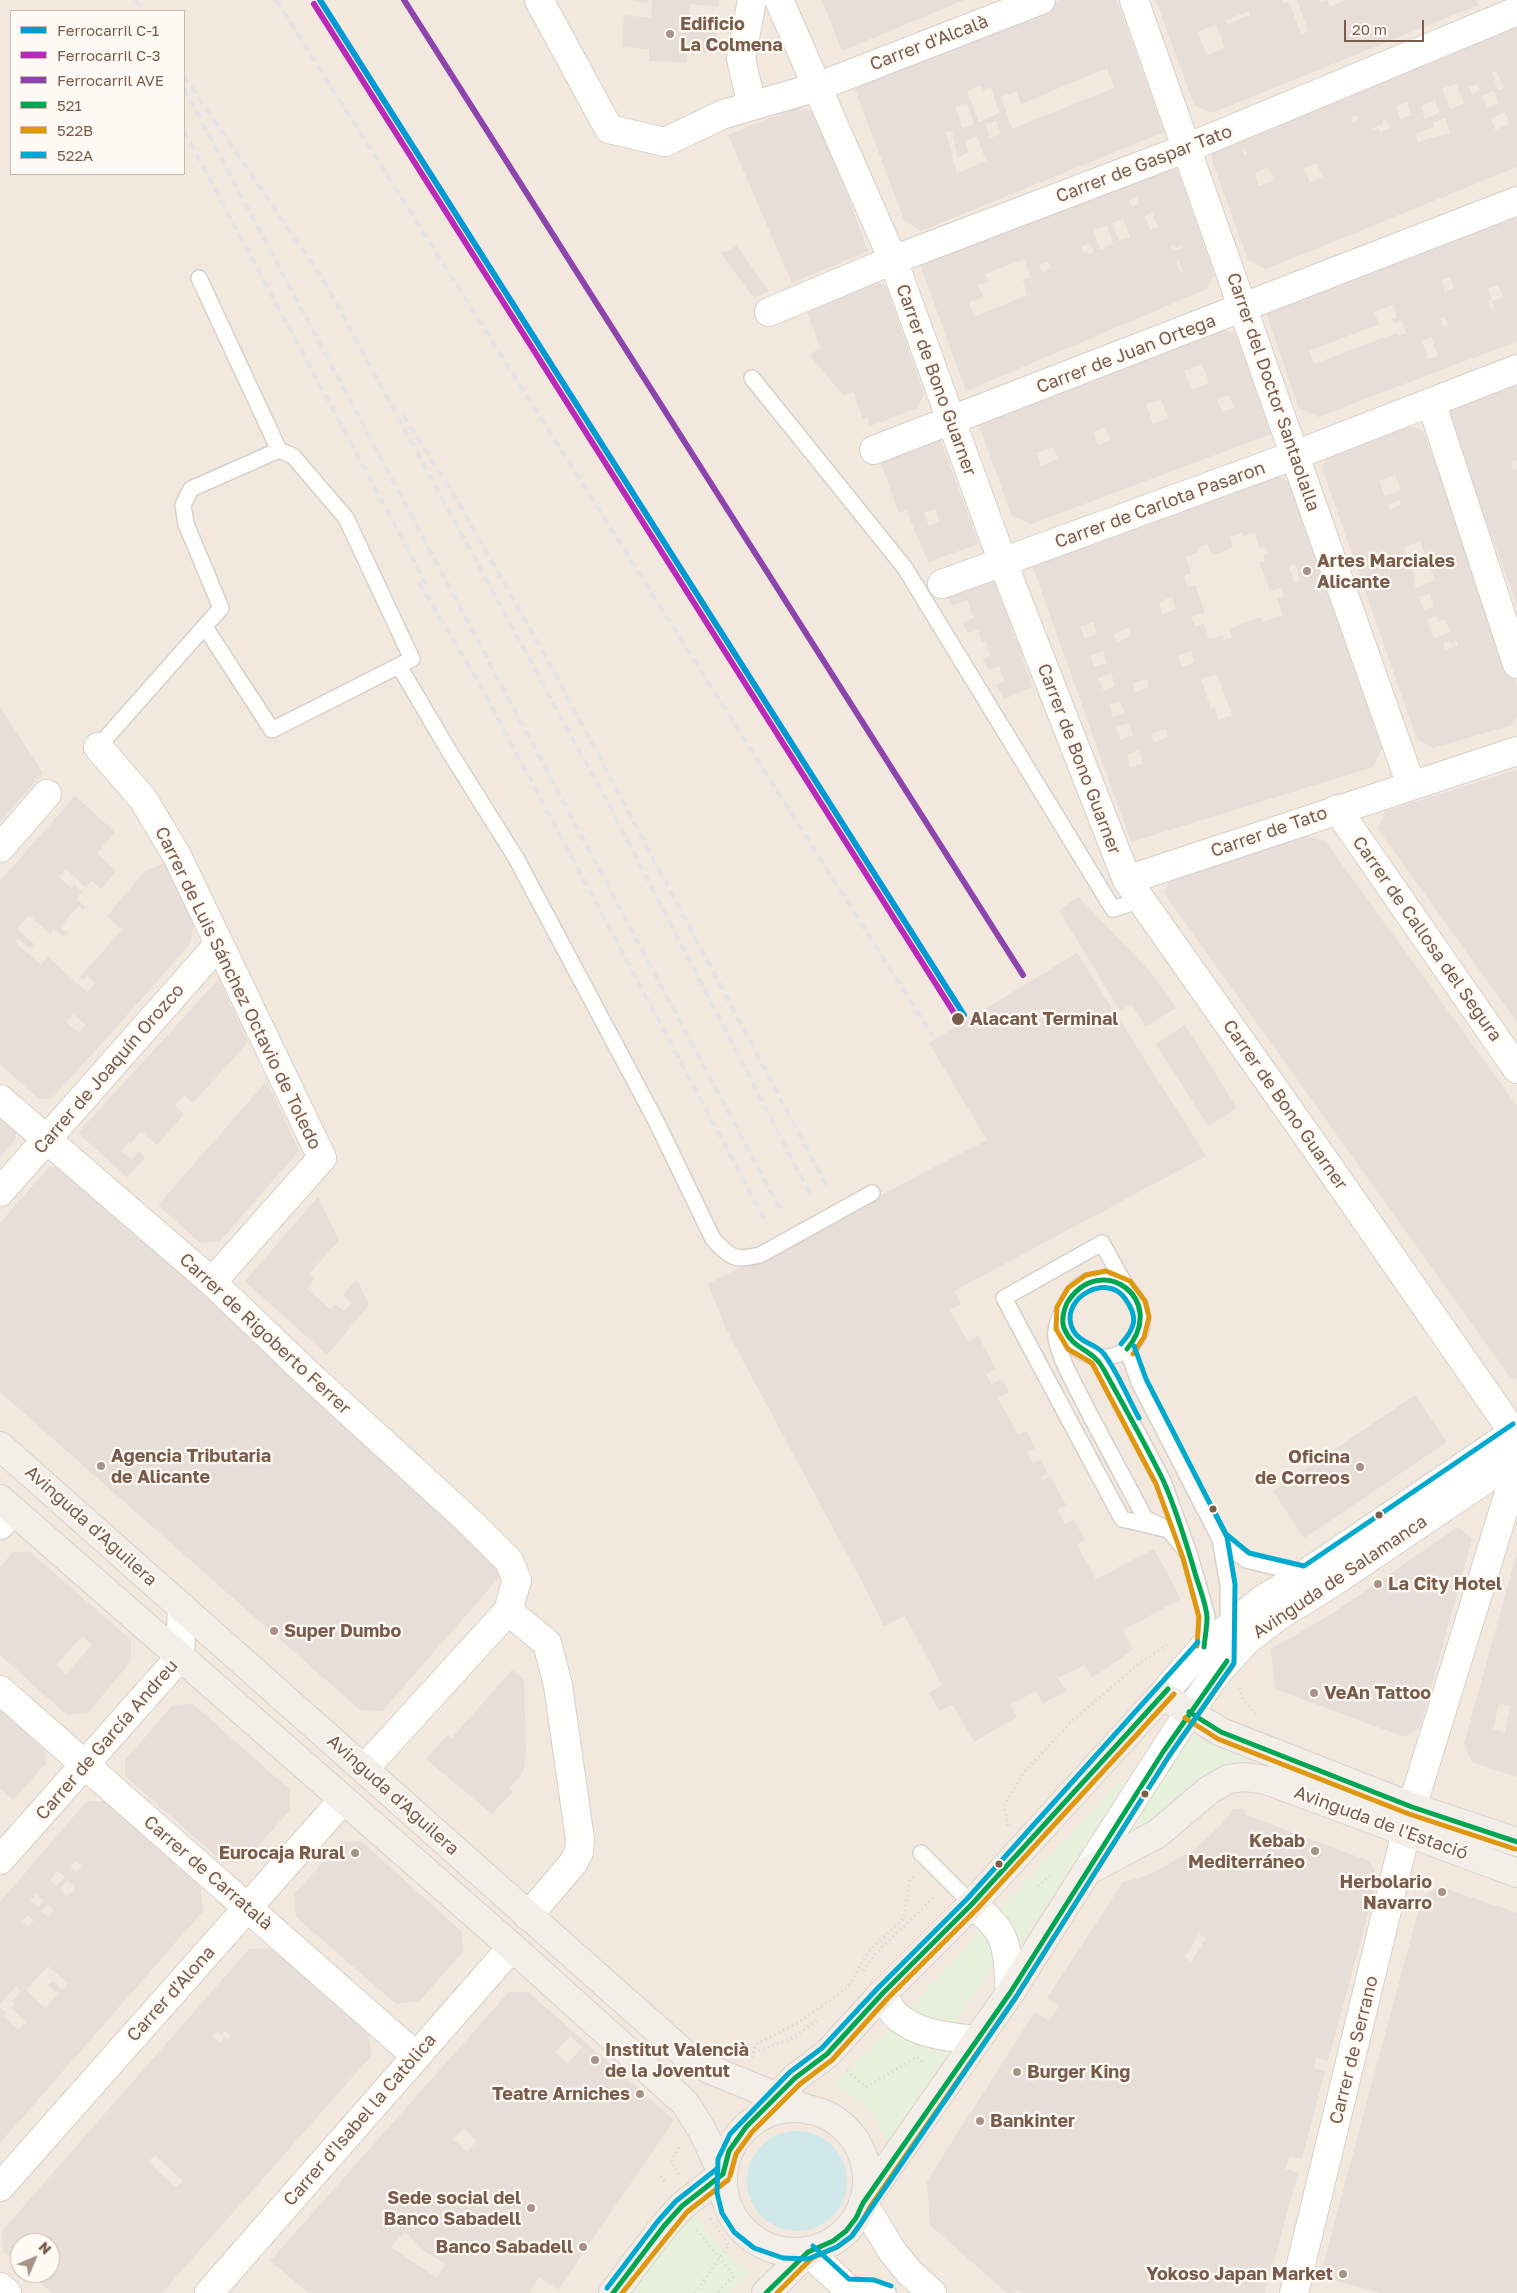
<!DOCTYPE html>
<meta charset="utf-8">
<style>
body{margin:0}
#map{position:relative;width:1517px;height:2293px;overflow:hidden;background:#f9f5f0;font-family:"Golos Text",sans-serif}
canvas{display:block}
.legend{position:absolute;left:10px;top:10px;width:175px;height:165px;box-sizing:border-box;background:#fffaf3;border:1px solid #cabbb1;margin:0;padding:6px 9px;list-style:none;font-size:15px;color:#7a5c4d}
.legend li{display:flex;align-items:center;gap:10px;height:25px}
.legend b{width:25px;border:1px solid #cabbb1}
.north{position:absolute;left:10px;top:2233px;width:50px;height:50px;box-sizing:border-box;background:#fffaf3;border:1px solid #cabbb1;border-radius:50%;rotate:45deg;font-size:14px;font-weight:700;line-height:20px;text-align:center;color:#7a5c4d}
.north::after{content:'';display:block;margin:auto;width:18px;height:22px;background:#a69286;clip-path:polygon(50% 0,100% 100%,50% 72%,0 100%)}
.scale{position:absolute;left:1344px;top:20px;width:80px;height:22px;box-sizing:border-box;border:2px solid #7a5c4d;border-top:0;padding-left:6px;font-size:15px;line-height:18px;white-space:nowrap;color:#7a5c4d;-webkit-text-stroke:4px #fffaf3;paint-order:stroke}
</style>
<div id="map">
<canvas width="1517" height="2293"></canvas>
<ul class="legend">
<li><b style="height:6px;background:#009ad5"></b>Ferrocarril C-1</li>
<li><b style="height:6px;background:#bb29bb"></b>Ferrocarril C-3</li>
<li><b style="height:6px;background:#8e44ad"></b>Ferrocarril AVE</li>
<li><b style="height:6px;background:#00a651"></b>521</li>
<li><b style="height:6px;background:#de970f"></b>522B</li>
<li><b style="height:6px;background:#00a9ce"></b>522A</li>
</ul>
<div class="north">N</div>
<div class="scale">20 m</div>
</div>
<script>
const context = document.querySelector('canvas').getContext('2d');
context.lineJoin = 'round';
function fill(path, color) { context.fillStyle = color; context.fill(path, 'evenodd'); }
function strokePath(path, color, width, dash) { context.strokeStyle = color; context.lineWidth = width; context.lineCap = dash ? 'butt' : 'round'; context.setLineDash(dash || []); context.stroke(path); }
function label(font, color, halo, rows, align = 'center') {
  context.font = font + ' "Golos Text",sans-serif'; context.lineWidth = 4.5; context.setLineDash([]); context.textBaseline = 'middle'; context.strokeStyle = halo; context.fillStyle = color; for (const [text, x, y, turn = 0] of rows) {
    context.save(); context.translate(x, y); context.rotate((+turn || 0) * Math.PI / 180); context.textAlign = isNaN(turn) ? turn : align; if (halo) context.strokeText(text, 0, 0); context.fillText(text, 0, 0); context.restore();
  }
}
fill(new Path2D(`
 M0,0H1517V2293H0ZM11,11H184V174H11ZM20,2243H50V2273H20Z`), '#f2e8de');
fill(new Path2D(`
 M1189,1735L1252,1760L1195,1781L1157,1819L1123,1839Z
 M1121,1780L1125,1783L1015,1954L996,1913Z
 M983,1928L998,1949L986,1978L951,2028L907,2011Z
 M892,2026L952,2046L889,2143L867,2108L833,2084Z
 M694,2211C709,2239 725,2254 750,2273L728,2293H626Z`), '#e7f0db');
fill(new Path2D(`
 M747 2181a50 50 0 1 1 100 0a50 50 0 1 1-100 0Z`), '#d0e8ea');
fill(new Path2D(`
 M628,0H648L647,3Z
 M652,0H719L718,7L690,4L689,21L718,22L715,53L687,51L686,63L649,61V49L622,47L624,15L651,18Z
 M822,0H964L842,51Z
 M1060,0H1117L1164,132L921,231L904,220L853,84ZM1107,68L1114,88L1012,129L1001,97L1017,91L1021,104ZM981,85L983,90L991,87L999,113L979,122L967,91ZM967,103L974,124L963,128L955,107ZM996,121L1001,134L990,138L985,124ZM952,131L958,158L968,152L965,141L977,136L986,161L957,173L946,132Z
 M1156,0H1282L1283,3L1289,2L1301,34L1308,31L1297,0H1320V2L1327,0L1330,7L1345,0H1476L1478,5L1212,113L1194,105ZM1249,11L1250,15L1228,24L1226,20ZM1216,24L1225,48L1207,55L1197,32Z
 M1517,14V167L1266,269L1248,260L1211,157L1222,136ZM1496,71L1504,88L1498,90L1492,72ZM1456,83L1464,103L1450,109L1442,89ZM1478,84L1480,90L1472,95L1469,87ZM1494,91L1499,103L1487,108L1482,96ZM1435,100L1439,113L1425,119L1421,106ZM1407,102L1412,115L1400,119L1396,106ZM1505,112L1509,124L1495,130L1491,118ZM1357,115L1358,119L1353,122L1351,117ZM1445,118L1450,133L1418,142L1415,134L1434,127L1433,123ZM1386,119L1390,128L1380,132L1379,128L1374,130L1373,128L1383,124L1382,121ZM1245,148L1247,154L1244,156L1242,149ZM1317,163L1322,177L1310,183L1304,168ZM1268,167L1274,180L1259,186L1255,173Z
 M798,106L817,114L868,251L792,283L728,135Z
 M1159,161L1177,169L1214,274L1207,289L966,391L918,259ZM1137,196L1139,204L1132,207L1129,200ZM1152,212L1158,227L1150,230L1145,216ZM1123,219L1130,237L1119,241L1112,223ZM1107,225L1113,244L1100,250L1094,230ZM1090,243L1094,252L1088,254L1087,252L1084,253L1082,246ZM1175,245V248L1183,245L1184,247L1173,251L1171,247ZM1024,259L1031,277L1023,280L1027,295L974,317L969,302L983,297L978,285L988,282L985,274ZM1179,260L1183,271L1180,272L1176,261ZM1048,261L1051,269L1042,273L1039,265Z
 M1517,213V341L1318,417L1299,408L1265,309ZM1450,277L1454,288L1445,292L1442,280ZM1498,285L1503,297L1492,301L1494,308L1491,309L1488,301L1492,300L1488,289ZM1393,305L1397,318L1392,319L1394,324L1402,321L1406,333L1398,336L1397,333L1314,364L1309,351L1379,324L1374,312ZM1445,317L1448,325L1443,327L1440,319ZM1431,337L1438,356L1428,359L1422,341Z
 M737,246L769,292L754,298L721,253Z
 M869,278L886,286L924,394L917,408L870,426L867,417L863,419L853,392L843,395L810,356L818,348L821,349L804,304Z
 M1218,327L1236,334L1271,434L1031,524L1012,516L977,420ZM1202,364L1209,383L1192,390L1184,371ZM1229,395L1234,408L1222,412L1217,399ZM1161,399L1168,418L1153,424L1146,404ZM1105,427L1110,440L1098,445L1093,432ZM1054,447L1058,459L1041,466L1036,453Z
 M1517,380V460L1511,462L1513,470L1517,469V605L1448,418L1453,404Z
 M1404,423L1423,431L1517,687V716L1512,725L1433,748L1417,739L1322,468L1330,450ZM1395,475L1401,490L1385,497L1379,481ZM1399,500L1401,505L1390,510L1388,505ZM1420,541L1435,581L1416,588L1413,579H1415L1414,575L1404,548ZM1429,593L1434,606L1424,611L1419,597ZM1436,616L1438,622L1445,619L1450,632L1434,638L1427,620ZM1450,640L1451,643L1457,641L1458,645L1445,650L1443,643Z
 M939,436L979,544L928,562L906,510L899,513L880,461ZM935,509L940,522L929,526L924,513Z
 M1271,473L1288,481L1382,748L1373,767L1131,842L1031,562ZM1242,532L1244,536L1255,533L1260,549L1266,547L1268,552L1263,554L1265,561L1259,562L1270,591L1281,587L1284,596L1277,599L1283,615L1263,622L1261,617L1229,629L1232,637L1224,640L1223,635L1209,639L1204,624L1195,626L1191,617L1205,613L1195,585L1188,587L1184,576L1191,573L1186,557L1198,552L1200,547L1208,544L1210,552L1215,555L1231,548L1232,544L1230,537ZM1295,564L1300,580L1294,582L1289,566ZM1172,597L1176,609L1162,614L1159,602ZM1093,622L1097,634L1085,639L1080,627ZM1128,628L1131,636L1117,642L1114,634ZM1103,651L1107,663L1094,667L1090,655ZM1191,651L1195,662L1182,667L1178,656ZM1111,673L1115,686L1103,690L1098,678ZM1217,674L1232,715L1218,720L1215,708L1211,709L1201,679ZM1147,679L1149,687L1136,692L1132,684ZM1120,701L1125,713L1113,717L1109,705ZM1129,723L1133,735L1121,740L1116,727ZM1165,729L1168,737L1154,742L1151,734ZM1139,750L1143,763L1131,768L1127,755Z
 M992,576L1003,607L1007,606L1014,625L1010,627L1016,640L1019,639L1025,655L1022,657L1033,687L1004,699L996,685L1004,681L999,666L989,670L982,658L990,656L986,641L982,642L978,630L968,633L962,623L974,618L967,600L952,606L945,594Z
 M0,707L43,773L0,822Z
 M1517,770V1022L1378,829L1385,811Z
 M75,796L115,832L97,853L116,871L101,889L92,881L86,887L66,869L59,877L71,888L74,884L82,892L77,899L85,907L82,910L79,905L60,927L67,933L63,937L54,929L50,934L29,915L17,929L34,944L30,949L19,939L15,942L41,965L48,957L87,992L95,983L87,975L83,980L79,978L122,930L107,916L145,871L166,863L194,925L190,944L112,1032L51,1099H39L0,1064V881ZM73,1014L86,1025L79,1033L66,1022Z
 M1305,835L1325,841L1517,1106V1379L1510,1377L1164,893L1172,874Z
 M1079,897L1152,974L1176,1008L1146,1026L1131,1004L1120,1011L1059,910Z
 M1077,953L1206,1156L954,1291L961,1304L950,1310L968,1342L978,1336L996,1369L986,1374L991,1385L1002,1379L1009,1392L998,1398L1018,1435L1026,1431L1035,1448L1027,1453L1033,1464L1041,1460L1048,1473L1040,1478L1042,1481L1050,1476L1066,1505L1057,1510L1065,1524L1074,1520L1085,1540L1077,1545L1096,1579L1154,1549L1181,1599L1123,1630L1133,1650L1092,1678L1085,1664L1058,1678L1066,1691L1043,1704L1036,1691L1010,1705L1017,1717L974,1742L953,1705L939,1711L929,1693L942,1685L905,1616L884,1626L862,1582L726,1329L708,1284L987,1140L929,1043Z
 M219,979L248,1042L193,1103L184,1095L175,1105L184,1114L157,1145L141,1131L131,1144L128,1142L121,1151L132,1160L139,1151L145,1158L127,1177L78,1133Z
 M1185,1025L1237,1108L1208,1126L1156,1044Z
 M267,1081L299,1151L220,1241L200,1243L158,1205Z
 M0,1107L16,1121V1138L0,1157Z
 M49,1167H69L305,1378L503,1573L382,1711L360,1710L0,1392V1223Z
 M318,1197L339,1240L309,1274L314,1279L307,1289L330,1309L335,1304L344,1311L352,1303L343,1295L357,1279L369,1305L327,1355L245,1281Z
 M1415,1395L1447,1442L1304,1538L1273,1491Z
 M1458,1527L1472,1539L1420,1728L1404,1737L1275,1689L1271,1649L1333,1613Z
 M13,1552H30L131,1640V1661L88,1713L67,1715L0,1655V1567ZM82,1636L92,1645L66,1674L56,1665Z
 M1516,1556L1517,1557V1777L1472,1762L1464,1744ZM1499,1703L1510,1706L1505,1733L1493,1729Z
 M512,1670L524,1680L526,1752L523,1773L509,1788L513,1792L492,1814L426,1759L448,1735L452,1738Z
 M193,1704L290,1790V1810L245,1861L224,1863L125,1776V1760L173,1705Z
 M0,1709L44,1750L46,1763L13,1800L0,1788Z
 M87,1801H105L201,1888L203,1911L0,2143V2008L6,2013L3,2016L18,2030L26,2022L11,2008L14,2004L12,2002L21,1991L16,1986L0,2004V1902ZM76,1861L82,1866L76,1872L70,1867ZM57,1871L65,1877L56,1886L50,1880ZM67,1880L75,1888L67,1896L60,1889ZM37,1894L43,1901L38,1907L30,1901ZM48,1904L54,1910L48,1917L41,1911ZM28,1915L34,1920L28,1926L22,1921ZM48,1966L68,1983L62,1990L53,1981L48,1985L58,1994L45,2008L26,1990Z
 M1234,1809H1243L1246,1815L1369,1861L1378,1877L1328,2061L1316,2057L1314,2068L1325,2071L1302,2159L1289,2156L1286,2169L1298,2173L1265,2293H1022L1018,2289L1013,2293H1007L930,2225L927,2181L1035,2012L1049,2021L1059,2006L1047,1998L1123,1882L1147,1876L1194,1850L1220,1826ZM1199,1934L1206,1938L1191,1962L1185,1957Z
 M361,1841L461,1931L463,1952L419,2001L396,2004L296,1917L294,1894L341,1843Z
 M1438,1886L1517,1913V2293H1381L1330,2279L1323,2265L1422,1897Z
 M272,1948L369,2035L371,2056L162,2293H52L29,2273H50V2243H20V2265L3,2251L2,2231L249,1949ZM217,2031L221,2034L225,2031L231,2036L227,2040L224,2037L220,2043L212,2036ZM155,2155L183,2181L176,2188L148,2162Z
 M509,1992H528L674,2120L558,2290L539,2277L529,2293H309L270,2261ZM570,2036L582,2047L568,2064L555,2052ZM464,2128L477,2141L467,2152L453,2139ZM405,2232L426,2252L446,2264L437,2278L391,2247Z`), '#e6ded7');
const lane = new Path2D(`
 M199,278L279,450
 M752,378L905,568L1113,909L1141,900
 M399,666L449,751L516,858L656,1121L713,1239C731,1258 734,1261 760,1255L872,1193
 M98,747L221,608L186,524L183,505L191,489L279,450L293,456L346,518L412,659L272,730L205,627
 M1127,1288C1113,1279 1092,1274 1078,1287C1069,1295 1053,1326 1056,1338C1061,1363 1077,1388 1088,1411C1107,1446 1126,1482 1145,1518L1169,1530L1190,1556
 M1062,1314C1065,1380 1154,1364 1141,1309C1139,1300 1132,1294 1127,1287C1118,1273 1110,1258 1102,1243L1004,1298L1122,1519L1169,1530
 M1127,1349L1139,1382L1220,1539L1228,1585V1630
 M1098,1358L1163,1481L1190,1556L1207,1616L1204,1647
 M1220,1539L1246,1560L1305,1574
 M921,1853L972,1904
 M846,2287C862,2286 874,2285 888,2293`);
const street = new Path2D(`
 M539,0L609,129L665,142L724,114L817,87L1041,0
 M752,0L741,59L752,106
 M779,0L893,260L1003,563L1127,880L1313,1144L1513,1432L1517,1443
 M1134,0L1411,785
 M769,312L893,260L1187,148L1517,11
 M1431,402L1517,664
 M874,450L1517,201
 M942,584L1295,455L1517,369
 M98,747L143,799L177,856L322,1158L212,1282
 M1337,809L1517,1069
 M0,848L47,794
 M1127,880L1517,751
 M0,1099L212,1282L308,1374L470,1522L509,1561L517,1580L508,1611L364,1769
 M0,1192L218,945
 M0,1525L13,1511
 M508,1611L547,1643L558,1685L580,1839L579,1852L574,1862L528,1916
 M0,1690L416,2056
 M0,1860L180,1657L182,1607
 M972,1904C980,1911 989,1918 995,1926C1010,1943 1008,1972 1010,1993
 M882,1994C887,2002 891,2012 898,2017C919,2035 950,2037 976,2040
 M0,2187L342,1801
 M808,2252L846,2287L845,2293
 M0,2287L7,2293
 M209,2293L512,1947
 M1294,2293L1412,1807L1517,1467`);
const secondary = new Path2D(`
 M1162,1695L1204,1647L1263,1599L1305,1574L1517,1430
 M1087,1871L1189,1712L1217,1673L1245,1642L1277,1617L1335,1581L1517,1458
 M863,2203L892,2251L909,2272L932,2293`);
const primary = new Path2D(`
 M0,1446L688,2057L709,2069L809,2110
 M0,1499L512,1947L685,2103L702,2130L723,2174
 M723 2180a72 72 0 1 1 144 0a72 72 0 1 1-144 0Z
 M756,2119L795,2078L827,2054L882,1994L972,1904L1162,1695L1221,1732L1412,1807L1517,1842
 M863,2203L1010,1993L1087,1871L1157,1834L1209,1790L1228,1779L1244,1777L1266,1780L1517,1873
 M613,2293L664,2226L682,2206L723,2174
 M766,2293L808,2252`);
strokePath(lane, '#d7d1cb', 18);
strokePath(street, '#d7d1cb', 30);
strokePath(secondary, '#d9d2cb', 30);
strokePath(primary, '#dad1cc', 30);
strokePath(new Path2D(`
 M1240,1688L1243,1700L1258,1716
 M1008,1825L1004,1806L1024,1772L1073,1720L1140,1663L1167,1645
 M1038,1886L1052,1874
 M864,1971L874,1955L935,1896
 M753,2053L756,2044L798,2023L848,1987L868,1952L904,1918L910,1880L914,1876
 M752,2057L753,2053L792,2038L819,2019
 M847,2071L866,2087L917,2057L925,2064
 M679,2174L671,2162L679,2147
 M661,2176L666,2183
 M697,2230L734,2276L717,2293
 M695,2293L729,2245L710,2218`), '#dcd5d0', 3, [1, 4]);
strokePath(lane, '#fefefd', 15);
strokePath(street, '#fefefd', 28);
strokePath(secondary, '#fefefd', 28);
strokePath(primary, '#f3eee8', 28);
strokePath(new Path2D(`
 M136,0L142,11
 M276,0L932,1035
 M184,76L324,281L617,820L811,1196
 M184,88L782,1213
 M184,131L428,587
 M403,415L456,498L552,668L828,1188
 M419,583L478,681L766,1222`), '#e6e3e7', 4, [8, 5]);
strokePath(new Path2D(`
 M1127,1349C1169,1299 1100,1250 1067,1303C1064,1309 1061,1321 1064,1328C1073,1351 1093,1348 1104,1370C1124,1406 1145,1443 1163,1480C1176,1509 1186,1542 1195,1573C1199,1587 1206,1603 1207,1617C1207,1627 1205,1637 1204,1647
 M1189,1712L1221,1732L1412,1807L1517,1842
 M723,2174L729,2151L746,2127L795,2078L827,2054L882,1994L972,1904L1168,1689
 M613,2293L664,2226L682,2206L723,2174
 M766,2293L808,2252L833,2241L846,2231L856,2218L863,2203L1010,1993L1163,1752L1227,1661`), '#00a651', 5);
strokePath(new Path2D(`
 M1133,1354L1144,1337L1149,1317L1145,1301L1130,1281L1106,1271L1086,1275L1068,1288L1057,1307L1056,1329L1068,1349L1092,1363L1156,1484L1183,1558L1199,1617L1197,1646
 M1185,1718L1218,1739L1409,1814L1515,1849
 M730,2176L736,2154L752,2132L800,2084L832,2060L887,1999L977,1909L1174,1694
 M622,2293L687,2212L728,2180
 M777,2293L812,2258L837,2247L851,2237L862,2222L870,2207L1016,1997L1169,1756L1233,1665`), '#de970f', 5);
strokePath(new Path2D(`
 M1121,1344C1137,1326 1138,1316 1124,1297C1106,1274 1063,1297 1071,1325C1076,1343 1095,1342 1104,1354C1118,1373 1128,1398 1139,1418
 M1134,1346L1146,1379L1227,1537L1235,1584L1234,1663L1169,1756L1016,1997L852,2236L837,2247L808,2259L783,2258L754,2248L734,2232L722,2213L717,2193L718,2159L730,2134L790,2072L822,2048L877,1989L967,1899L1198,1642
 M1213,1509L1226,1534L1249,1553L1304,1566L1513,1424
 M813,2246L849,2279L874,2280L891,2286
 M607,2288L658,2221L676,2201L718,2168`), '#00a9ce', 5);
strokePath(new Path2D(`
 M320,0L964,1015`), '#009ad5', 6);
strokePath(new Path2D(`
 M314,4L958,1019`), '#bb29bb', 6);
strokePath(new Path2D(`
 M404,0L1023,975`), '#8e44ad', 6);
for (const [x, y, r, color] of [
 [670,34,5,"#a69286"],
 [1307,571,5,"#a69286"],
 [958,1019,7,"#7a5c4d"],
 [101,1466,5,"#a69286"],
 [1360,1467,5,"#a69286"],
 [1213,1509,4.5,"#7a5c4d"],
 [1379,1515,4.5,"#7a5c4d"],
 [1378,1584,5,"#a69286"],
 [274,1631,5,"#a69286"],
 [1314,1693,5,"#a69286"],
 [1145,1794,4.5,"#7a5c4d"],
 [1315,1851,5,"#a69286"],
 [355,1853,5,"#a69286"],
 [999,1864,4.5,"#7a5c4d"],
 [1442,1892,5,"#a69286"],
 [595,2060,5,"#a69286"],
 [1017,2072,5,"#a69286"],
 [640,2094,5,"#a69286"],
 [980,2121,5,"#a69286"],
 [531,2208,5,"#a69286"],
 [583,2247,5,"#a69286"],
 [1343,2274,5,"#a69286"]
]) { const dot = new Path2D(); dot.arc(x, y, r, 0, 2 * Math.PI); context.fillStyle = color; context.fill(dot); strokePath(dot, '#fffaf3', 2); }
label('bold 18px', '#7a5c4d', '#fffaf3', [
 ["Edificio",680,24],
 ["La Colmena",680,45],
 ["Artes Marciales",1317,561],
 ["Alicante",1317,582],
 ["Agencia Tributaria",111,1456],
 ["de Alicante",111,1477],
 ["Oficina",1350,1457,"right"],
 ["de Correos",1350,1478,"right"],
 ["La City Hotel",1388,1584],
 ["Super Dumbo",284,1631],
 ["VeAn Tattoo",1324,1693],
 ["Kebab",1305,1841,"right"],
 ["Mediterráneo",1305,1862,"right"],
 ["Eurocaja Rural",345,1853,"right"],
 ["Herbolario",1432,1882,"right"],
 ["Navarro",1432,1903,"right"],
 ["Institut Valencià",605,2050],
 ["de la Joventut",605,2071],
 ["Burger King",1027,2072],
 ["Teatre Arniches",630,2094,"right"],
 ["Bankinter",990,2121],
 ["Sede social del",521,2198,"right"],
 ["Banco Sabadell",521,2219,"right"],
 ["Banco Sabadell",573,2247,"right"],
 ["Yokoso Japan Market",1333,2274,"right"]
], 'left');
label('18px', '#7a5c4d', '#fffaf3', [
 ["Carrer d'Alcalà",929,43,-21],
 ["Carrer de Gaspar Tato",1144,164,-21],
 ["Carrer de Juan Ortega",1126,354,-21],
 ["Carrer de Bono Guarner",936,380,70],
 ["Carrer del Doctor Santaolalla",1273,392,71],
 ["Carrer de Carlota Pasaron",1160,505,-20],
 ["Carrer de Bono Guarner",1079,759,69],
 ["Carrer de Tato",1269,832,-19],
 ["Carrer de Callosa del Segura",1427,939,55],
 ["Carrer de Luis Sánchez Octavio de Toledo",238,988,64],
 ["Carrer de Joaquín Orozco",109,1069,-49],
 ["Carrer de Bono Guarner",1285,1105,55],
 ["Carrer de Rigoberto Ferrer",265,1334,43],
 ["Avinguda d'Aguilera",91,1526,42],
 ["Avinguda de Salamanca",1340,1577,-34],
 ["Carrer de García Andreu",107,1740,-49],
 ["Avinguda d'Aguilera",393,1795,42],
 ["Avinguda de l'Estació",1381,1823,20],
 ["Carrer de Carratalà",208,1873,41],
 ["Carrer d'Alona",171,1994,-48],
 ["Carrer de Serrano",1354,2050,-76],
 ["Carrer d'Isabel la Catòlica",360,2120,-49]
]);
label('bold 18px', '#7a5c4d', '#fffaf3', [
 ["Alacant Terminal",970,1019]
], 'left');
</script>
